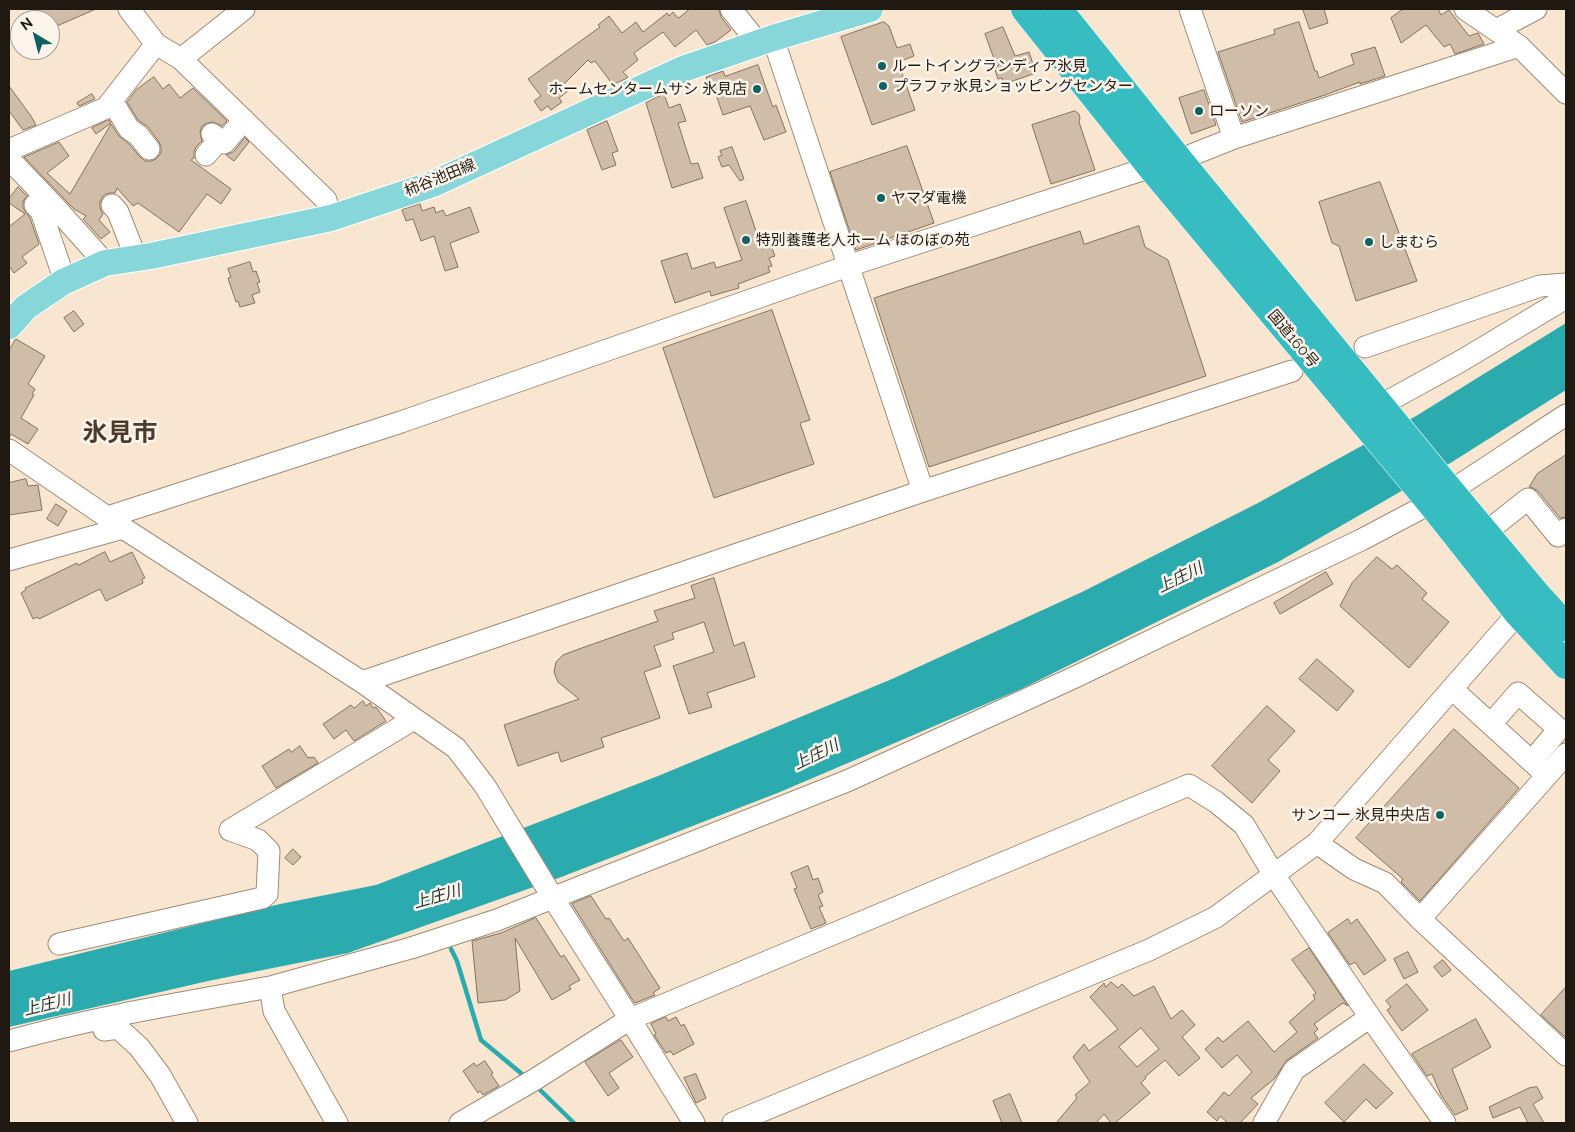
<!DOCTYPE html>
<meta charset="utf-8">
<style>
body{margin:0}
#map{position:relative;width:1575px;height:1132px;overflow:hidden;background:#f9e6d0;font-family:Raleway,sans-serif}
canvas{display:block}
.frame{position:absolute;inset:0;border:10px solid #201911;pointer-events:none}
.north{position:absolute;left:10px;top:10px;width:50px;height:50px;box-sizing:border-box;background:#fdf5ec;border:1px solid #a59d94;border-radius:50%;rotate:323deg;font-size:14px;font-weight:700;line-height:20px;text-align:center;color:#201911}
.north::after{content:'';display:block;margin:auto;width:18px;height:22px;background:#106163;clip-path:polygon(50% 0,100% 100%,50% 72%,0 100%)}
</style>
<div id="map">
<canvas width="1575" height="1132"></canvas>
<div class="frame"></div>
<div class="north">N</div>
</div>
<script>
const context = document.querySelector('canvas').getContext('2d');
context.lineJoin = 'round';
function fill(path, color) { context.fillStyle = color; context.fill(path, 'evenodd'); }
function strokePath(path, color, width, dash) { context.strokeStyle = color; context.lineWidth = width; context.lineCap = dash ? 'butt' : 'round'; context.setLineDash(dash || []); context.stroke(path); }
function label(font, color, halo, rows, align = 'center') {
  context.font = font + ' Raleway,"Noto Sans JP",sans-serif'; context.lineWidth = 5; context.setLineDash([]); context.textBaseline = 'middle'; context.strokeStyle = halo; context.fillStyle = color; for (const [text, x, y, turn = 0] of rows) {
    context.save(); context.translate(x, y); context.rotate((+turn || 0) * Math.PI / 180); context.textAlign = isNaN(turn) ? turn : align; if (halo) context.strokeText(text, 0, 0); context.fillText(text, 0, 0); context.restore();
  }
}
fill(new Path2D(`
 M1566,323V390L1452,462L1278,562L1021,689L780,792L556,879L348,953L208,981L9,1027V971L280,904L376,885L658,776L892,679L1082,592L1258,503L1416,416Z`), '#2cabaf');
strokePath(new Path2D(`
 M451,949L457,961L481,1040L522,1074
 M536,1086L574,1123`), '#2cabaf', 4.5);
const building = new Path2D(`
 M36,9H96L50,29V20H41Z
 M690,9H719L721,17L731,30L715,42L707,45L696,30L675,47L663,32L634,53L638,60L623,72L628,77L625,79L613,85L595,61L591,63L588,60L563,85L568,91L559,98L562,102L551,110L548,106L541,111L534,101L541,96L528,79L600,27L598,25L609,16L622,33L636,22L643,32L667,13L669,16L673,12L678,18Z
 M1303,9H1324L1328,23L1310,29Z
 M1403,9H1438L1441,15L1449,10L1469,36L1478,33L1484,44L1455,54L1450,44L1444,47L1426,25L1401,43L1391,18Z
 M884,22L889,26L897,48L910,44L914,56L898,62L915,110L872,125L841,37Z
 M1299,22L1315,71H1317L1319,78L1354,64L1351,54L1375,47L1385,76L1360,84V82L1325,95L1242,122L1218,52L1275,34L1274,30Z
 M1003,27L1015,56L1029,52L1036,73L1004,84L1002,78L998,79L994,67L999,65L993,56L985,34Z
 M758,65L771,102L773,107L776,105L786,132L764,140L750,106L723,115L712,83L709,84L706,77L723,71L725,76Z
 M154,77L163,89L169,84L180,98L193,88L227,121L222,126L213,122L207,123L202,126L200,133L202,141L196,147L194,152V158L191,160L231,189L221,204L207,194L179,232L138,203L133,206L117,188L115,193H109L104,195L100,201V208L103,214L99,220L110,232L101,239L83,219L86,216L74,209L24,157L59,142L69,156L47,173L70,194L111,124L119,136L129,144L140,157L145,161H151L156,159L161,153V147L159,142L148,127L138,120L127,102L136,90Z
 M9,86L31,116L36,125L23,130L9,111Z
 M1204,90L1216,125L1191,134L1179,98Z
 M92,94L95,99L79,106L77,103Z
 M664,94L669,108L680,104L686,121L678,123L691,164L698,163L703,178L672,188L646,103Z
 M1075,111L1079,114L1080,118L1079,122L1095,170L1051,184L1032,125Z
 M109,120L111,123L96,134L92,128Z
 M607,121L618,151L612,153L616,165L602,170L587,130Z
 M245,138L249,142L234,161L226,155L233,152Z
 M907,146L934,223L856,250L830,172Z
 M732,147L744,179L740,181L729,165L722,167L718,157L722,155L720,151Z
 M1380,182L1417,281L1356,301L1339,246L1332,243L1319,202Z
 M18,187L27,196L23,201V208L30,218L39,244L22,257L27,263L14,273L9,266V227L25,214L9,203V199Z
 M746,201L761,246L770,243L775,256L769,258L772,266L768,267L770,272L738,284L739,288L711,296L710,291L675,303L661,261L687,253L692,269L714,262L716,268L742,260L724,208Z
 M420,204L422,211L434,207L436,213L443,210L446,216L470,207L479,232L450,243L458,267L445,271L434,236L421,241L413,219L406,221L402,210Z
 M1139,226L1145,247L1168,260L1206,376L929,467L874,298L1080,231L1084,244Z
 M250,262L253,272L256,271L260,282L257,283L260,292L252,295L255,303L240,307L238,301L236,302L228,278L231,277L228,269Z
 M772,310L810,420L800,423L814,464L714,498L663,348Z
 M74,311L84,324L74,332L64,318Z
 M16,339L45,356L28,384L35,389L32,394L34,395L21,418L38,429L28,444L11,434L9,438V351Z
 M1566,455V517L1560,518L1538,491L1533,488L1529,487L1537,474Z
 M26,479L28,486L38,485L42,510L9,515V483Z
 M56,504L67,511L58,526L47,519Z
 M105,552L110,562L132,552L145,578L142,579L143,583L106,601L100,589L39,619L37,617L33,619L21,593L26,590L25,588L77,563L78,565Z
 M1377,557L1392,569L1397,565L1427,593L1422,599L1449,622L1409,668L1340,606L1352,583Z
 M1326,572L1333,584L1280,614L1274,603Z
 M714,578L734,646L744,642L755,677L707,693L712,707L689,714L673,666L714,652L704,622L672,633L674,639L654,646L661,666L644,672L660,718L601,738L604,747L561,762L558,752L518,766L504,725L579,699L558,682L554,672L556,662L563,655L579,649L658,621L654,611L695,598L691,586Z
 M1317,659L1354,691L1337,711L1299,679Z
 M363,701L366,706L370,703L373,708L376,707L386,721L354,741L346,730L334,739L323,724L351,705L354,708Z
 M1267,706L1295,731L1268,760L1280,771L1252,803L1212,766Z
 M1454,729L1519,788L1420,901L1401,882L1403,879L1356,838Z
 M300,746L308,758L310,757L311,758L314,757L318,763L276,788L262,766L289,749L291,752Z
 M293,849L301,857L293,865L285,858Z
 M808,866L813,880L818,878L823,892L818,895L823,906L819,907L826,923L811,929L794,889L797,888L791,873Z
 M591,896L606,919L609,918L624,941L628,938L660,988L653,993L655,995L635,1003L632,999L572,904Z
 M536,918L561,957L564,955L580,980L569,986L571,989L552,1000L515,938L520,991L505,1000L478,1003L472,941L501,933Z
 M1348,919L1351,924L1357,919L1386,960L1364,975L1355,962L1350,965L1328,933Z
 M1309,948L1348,1006L1343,1003L1314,1024L1318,1029L1314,1033L1318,1038L1287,1060L1274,1079L1251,1098L1258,1104L1240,1123H1228L1220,1116L1217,1121L1207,1112L1224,1092L1229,1096L1252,1072L1237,1055L1222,1068L1205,1049L1218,1037L1223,1042L1248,1021L1274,1052L1297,1032L1289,1022L1315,999L1313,995L1316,993L1292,960Z
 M1408,952L1418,972L1404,979L1394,959Z
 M1443,960L1451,970L1442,977L1434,967Z
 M1111,982L1118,988L1122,984L1134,996L1154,986L1171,1019L1182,1010L1195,1025L1182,1037L1200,1058L1179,1076L1165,1060L1145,1077L1146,1078L1141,1083L1150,1093L1115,1123H1111L1104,1114L1096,1123H1056L1077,1098L1075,1095L1090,1082L1073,1057L1084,1044L1089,1051L1118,1029L1090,997L1104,983L1106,987ZM1141,1028L1159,1049L1137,1067L1119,1047Z
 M1407,984L1428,1010L1402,1031L1387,1010L1391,1007L1386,1001Z
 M1566,987V1038L1541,1015Z
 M666,1017L668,1021L676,1017L681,1026L684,1024L694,1044L673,1055L671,1051L666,1053L654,1035L656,1034L651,1024Z
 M1476,1019L1491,1047L1452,1069L1468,1109L1455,1115L1441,1095L1432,1074L1427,1076L1412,1054Z
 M621,1040L633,1057L609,1073L619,1088L608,1096L585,1062Z
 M485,1061L493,1073L491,1074L499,1086L483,1095L480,1091L478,1093L463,1071L474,1063L476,1066Z
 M1364,1064L1393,1093L1376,1109L1366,1099L1344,1122L1325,1103Z
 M696,1074L706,1098L696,1103L684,1078Z
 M1537,1087L1543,1098L1533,1104L1544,1123H1528L1520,1107L1493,1118L1489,1107L1529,1088Z
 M1010,1094L1022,1123H1002L993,1101Z`);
fill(building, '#d0bda8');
strokePath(building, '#83725f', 1);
const minor = new Path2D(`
 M129,9L156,44L181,59L326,200L331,218
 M731,9L758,43
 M1190,9L1234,138
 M1465,9L1519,46L1566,93
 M1496,30L1536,9
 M773,38L923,491
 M181,59L244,9
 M112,101L129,129L138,135L149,149
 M212,134L224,143L244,120
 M9,150L106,108L156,44
 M206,155L219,140
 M9,159L55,207L105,263
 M35,205L41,211L65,281
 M112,205L118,212L136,258
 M1365,347L1540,286L1566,284
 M1381,405L1461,361L1566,298
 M9,450L123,528L362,682L456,748L485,786L553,898L630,1019L694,1123
 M1450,491C1490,466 1527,440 1566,415
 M108,517L401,422L848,266L1151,167L1179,160L1234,138L1519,46
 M1485,533L1528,499L1558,536L1566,529
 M9,560L123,528
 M362,682L923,491L1292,371
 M1452,689L1541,770
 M1491,724L1518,693L1559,729L1532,761
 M230,830L414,719
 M1317,843L1354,869L1385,883L1420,919L1566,1055
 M1420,919L1566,754
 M59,944L262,898L267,894L269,851L258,840L230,830
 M104,1030L118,1028L139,1047L160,1075L187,1123
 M9,1041C95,1017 182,1003 270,987
 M337,1123L274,1011L270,987L411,948L497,920L847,781L1073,678L1361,540L1431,503
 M460,1123L534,1080L630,1019L1189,785L1216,802L1244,825L1274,875L1370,1017L1445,1123
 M733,1123L1149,950L1216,917L1317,843L1518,613L1530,602
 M1264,1123L1294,1070L1370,1017`);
const major = new Path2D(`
 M9,326L26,307L63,282L105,263L151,256L331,218L433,184L683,69L773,38L870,9`);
const highway = new Path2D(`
 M1025,9L1151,167L1431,503L1518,613L1566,665
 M1058,9L1179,160L1447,487L1537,595L1566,627`);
strokePath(minor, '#9d8c78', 23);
strokePath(major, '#fff', 28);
strokePath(highway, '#fff', 29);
strokePath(minor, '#fff', 21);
strokePath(major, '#87d7da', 26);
strokePath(highway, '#37bdc1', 28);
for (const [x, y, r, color] of [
 [882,66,5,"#106163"],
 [883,86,5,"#106163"],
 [757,89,5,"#106163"],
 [1199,111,5,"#106163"],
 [881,198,5,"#106163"],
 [746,240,5,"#106163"],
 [1369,242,5,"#106163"],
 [1440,815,5,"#106163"]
]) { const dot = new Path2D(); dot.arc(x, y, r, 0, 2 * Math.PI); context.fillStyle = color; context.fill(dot); strokePath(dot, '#fdf5ec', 2); }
label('15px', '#201911', '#fdf5ec', [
 ["ルートイングランディア氷見",892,66],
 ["プラファ氷見ショッピングセンター",893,86],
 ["ホームセンタームサシ 氷見店",747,89,"right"],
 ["ローソン",1209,111],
 ["ヤマダ電機",891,198],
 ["特別養護老人ホーム ほのぼの苑",756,240],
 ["しまむら",1379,242],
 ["サンコー 氷見中央店",1430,815,"right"]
], 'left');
label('15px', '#201911', '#fdf5ec', [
 ["柿谷池田線",440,178,-22],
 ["国道160号",1293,339,50]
]);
label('italic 16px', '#1c3132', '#fdf5ec', [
 ["上庄川",1180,578,-26],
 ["上庄川",816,755,-26],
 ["上庄川",437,897,-16],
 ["上庄川",47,1005,-14]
]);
label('bold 25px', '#4b3b2a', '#fdf5ec', [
 ["氷見市",120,433]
]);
</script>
